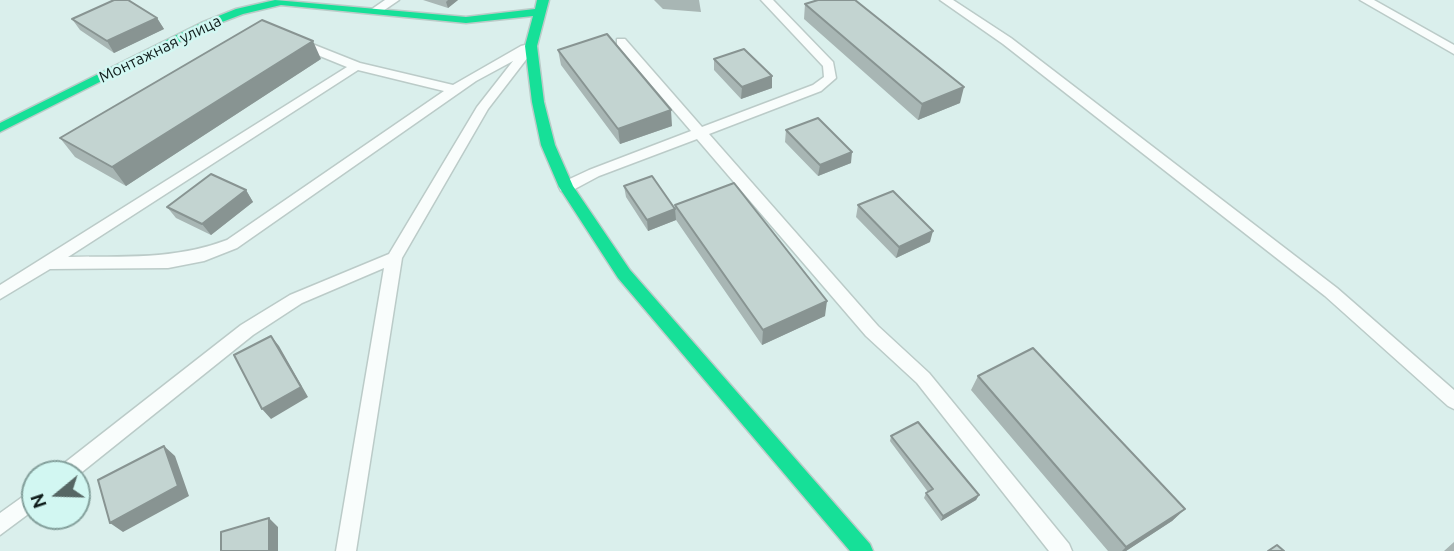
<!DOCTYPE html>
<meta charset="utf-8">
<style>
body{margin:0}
#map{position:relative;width:1454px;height:551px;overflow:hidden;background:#daefec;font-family:Ubuntu,sans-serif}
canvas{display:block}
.north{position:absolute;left:21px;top:460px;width:70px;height:70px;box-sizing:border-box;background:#d2f7f2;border:2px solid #84a09c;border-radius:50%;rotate:251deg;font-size:19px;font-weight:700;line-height:28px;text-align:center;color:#0f1d1b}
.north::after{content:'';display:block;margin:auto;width:24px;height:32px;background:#566664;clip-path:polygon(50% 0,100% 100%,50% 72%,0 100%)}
</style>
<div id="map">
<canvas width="1454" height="551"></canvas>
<div class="north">N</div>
</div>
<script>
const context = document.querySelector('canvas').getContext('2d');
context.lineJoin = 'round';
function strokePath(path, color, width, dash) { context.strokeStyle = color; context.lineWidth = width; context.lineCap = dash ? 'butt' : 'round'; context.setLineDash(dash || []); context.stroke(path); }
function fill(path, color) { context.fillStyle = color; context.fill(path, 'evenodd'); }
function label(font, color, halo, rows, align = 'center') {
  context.font = font + ' Ubuntu,sans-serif'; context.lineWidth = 5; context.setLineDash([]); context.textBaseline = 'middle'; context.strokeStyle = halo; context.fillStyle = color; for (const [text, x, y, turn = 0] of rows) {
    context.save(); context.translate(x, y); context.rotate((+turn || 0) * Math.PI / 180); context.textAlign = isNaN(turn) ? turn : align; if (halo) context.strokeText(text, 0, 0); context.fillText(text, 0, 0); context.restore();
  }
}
const lane = new Path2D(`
 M385,0H399L380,13H372V9Z
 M761,0H773L833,62L836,78L821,91L709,134L878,326L929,373L1069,544L1072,551H1049L917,383L866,336L697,139L599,176L571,191H561L559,187L561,183L589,170L691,131L617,45V39H625L702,127L813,85L824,77L823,66Z
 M940,0H953L1011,38L1337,288L1454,390V409L1448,406L1325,296L1003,44Z
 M1360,0H1374L1454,45V54Z
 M297,38L360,63L453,85L521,46L529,44L535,48L488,109L402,258L356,551H336L384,268L302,303L253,335L77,476V474H55L58,468L241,325L290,295L389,254L477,107L513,61L476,81L237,248L204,261L168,268L50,269L0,299V285L347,67L293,45V39ZM358,70L444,91L227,240C174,260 124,256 68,257Z
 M35,488V509L0,535V513Z`);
const fast = new Path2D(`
 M275,0L466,17L535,9L537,0H549L537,46L544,102L555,145L573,186L630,270L870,544L873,551H850L618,278L559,187L541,145L532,102L525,46L533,16L466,23L281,5L243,14L209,27L0,132V123L201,23L236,9Z`);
strokePath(lane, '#bbcbc8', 3);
strokePath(fast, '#bbcbc8', 3);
fill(lane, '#f9fdfc');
fill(fast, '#16e098');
fill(new Path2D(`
 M423,0H458L448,8Z
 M654,0H699L701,12L663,9Z
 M805,4L960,103L918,120L804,19Z
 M157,18L164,29L114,53L80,30L72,19Z
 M558,50L672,126L620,144L561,65Z
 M321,59L126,186L75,157L60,138Z
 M714,59L772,88L741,99L714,70Z
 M786,130L851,163L818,176L785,142Z
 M624,186L675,209V205L825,316L762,345L676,220L648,231L626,197Z
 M246,190L253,202L211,235L176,218L167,207Z
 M858,205L930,242L896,258L856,217Z
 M978,376L1185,509L1172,521L1126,551H1108L971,390Z
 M891,436L979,495L976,500L941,521L924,498L926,493L928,492L890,441Z
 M1454,542V551H1444Z`), '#a8b6b4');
fill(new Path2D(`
 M448,0H458L448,8L446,2Z
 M157,18L164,29L114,53L107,41Z
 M313,41L321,59L126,186L112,167Z
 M772,76V88L741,99L742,87Z
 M964,87L960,103L918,120L922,104Z
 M671,110L672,126L620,144L618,129Z
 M852,152L851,163L818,176L820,165Z
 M246,190L253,202L211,235L202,224Z
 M675,209L676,220L648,231L647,220Z
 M933,231L930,242L896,258L899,247Z
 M827,301L825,316L762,345L763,330Z
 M271,336L279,346L308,397L271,419L262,409Z
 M164,446L175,456L189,496L123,532L110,523Z
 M979,495L976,500L941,521L943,516Z
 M1185,509L1172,521L1126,551H1122L1126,547Z
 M269,518L278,527V551H269Z`), '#889492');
const building = new Path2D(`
 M114,0H128L157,18L107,41L72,19Z
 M818,0H855L964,87L922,104L805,4Z
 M262,20L313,41L112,167L60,138Z
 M607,34L671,110L618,129L558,50Z
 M744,49L772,76L742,87L714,59Z
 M818,118L852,152L820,165L786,130Z
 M211,174L246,190L202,224L167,207Z
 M652,176L675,209L647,220L624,186Z
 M734,183L827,301L763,330L675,205Z
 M893,191L933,231L899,247L858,205Z
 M271,336L301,387L262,409L234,355Z
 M1033,348L1185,509L1126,547L978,376Z
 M918,422L979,495L943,516L926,493L933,489L891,436Z
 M164,446L178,486L110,523L98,480Z
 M269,518V551H221V532Z
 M1277,545L1284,551H1268Z`);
fill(building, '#c3d4d1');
strokePath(building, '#889492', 2);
label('16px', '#0f1d1b', '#d2f7f2', [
 ["Монтажная улица",160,49,-26]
]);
</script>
